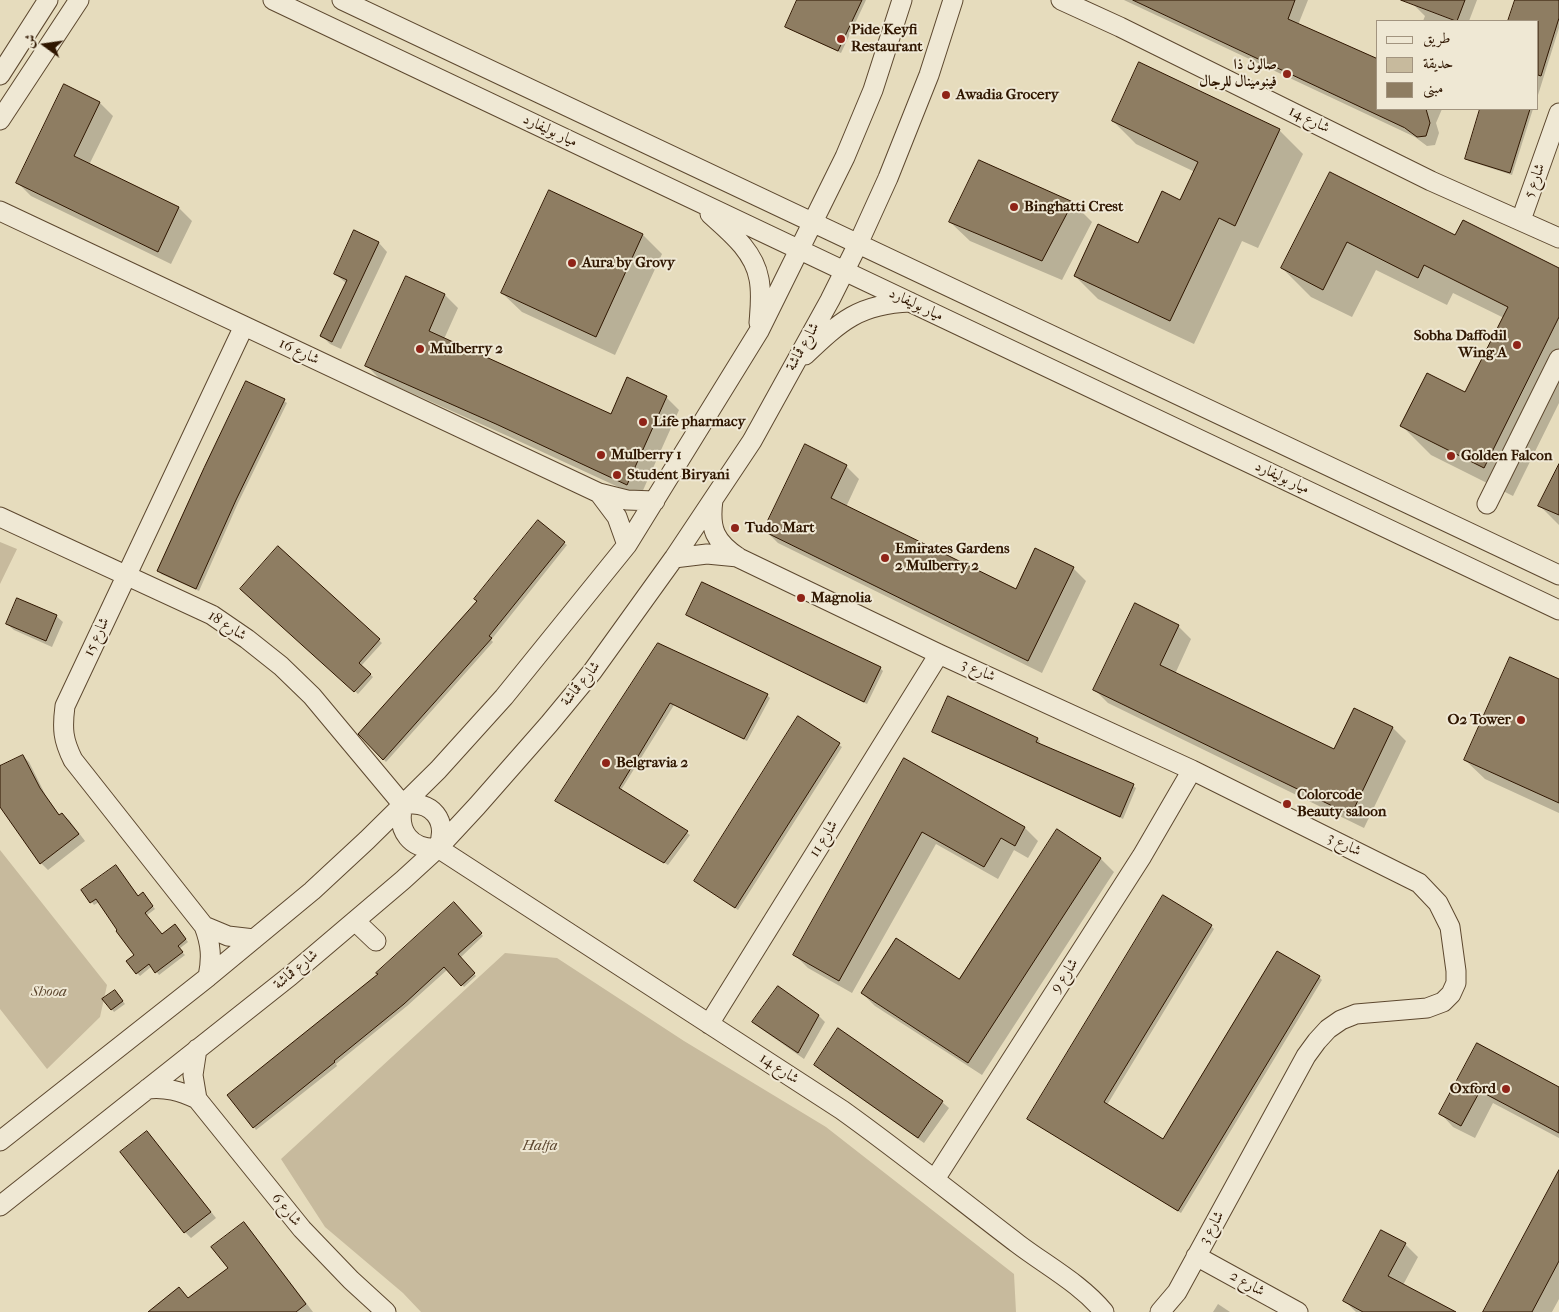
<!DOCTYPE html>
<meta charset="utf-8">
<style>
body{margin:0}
#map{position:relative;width:1559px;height:1312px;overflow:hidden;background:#e6dcbd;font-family:"IM FELL French Canon",Amiri,serif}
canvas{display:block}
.legend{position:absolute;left:1376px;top:20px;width:162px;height:90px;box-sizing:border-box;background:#efe8d4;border:1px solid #a2947f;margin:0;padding:6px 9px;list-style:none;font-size:15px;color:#2f1600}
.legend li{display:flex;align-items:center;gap:10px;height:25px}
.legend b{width:25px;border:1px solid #a2947f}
.north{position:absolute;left:20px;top:20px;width:50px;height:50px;-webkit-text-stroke:4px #efe8d4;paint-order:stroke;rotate:284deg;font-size:14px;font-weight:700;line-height:20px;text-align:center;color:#2f1600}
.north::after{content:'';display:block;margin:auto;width:18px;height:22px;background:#2f1600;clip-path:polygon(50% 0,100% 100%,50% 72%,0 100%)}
</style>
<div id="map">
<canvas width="1559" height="1312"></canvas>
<ul class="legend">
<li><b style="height:6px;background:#efe8d4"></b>طريق</li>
<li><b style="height:14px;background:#c7ba9d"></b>حديقة</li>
<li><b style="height:14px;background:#8e7d62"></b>مبنى</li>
</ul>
<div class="north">ش</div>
</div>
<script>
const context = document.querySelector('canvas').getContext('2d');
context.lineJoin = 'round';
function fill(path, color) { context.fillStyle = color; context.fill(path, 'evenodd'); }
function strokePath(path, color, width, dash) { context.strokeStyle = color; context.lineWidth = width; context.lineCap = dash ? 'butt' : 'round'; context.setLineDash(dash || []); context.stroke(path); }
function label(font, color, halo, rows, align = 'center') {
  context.font = font + ' "IM FELL French Canon",Amiri,serif'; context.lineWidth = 4; context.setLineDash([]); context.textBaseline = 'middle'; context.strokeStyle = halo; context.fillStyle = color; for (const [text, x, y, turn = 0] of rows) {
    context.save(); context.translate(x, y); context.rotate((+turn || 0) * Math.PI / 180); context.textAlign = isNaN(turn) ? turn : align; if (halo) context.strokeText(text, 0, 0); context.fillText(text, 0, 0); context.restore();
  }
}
fill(new Path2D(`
 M0,542L17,549L0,584Z
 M0,850L107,985L100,1017L47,1069L0,1009Z
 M505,953L557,958L684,1041L826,1127L1014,1274L1016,1312H421L403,1293L325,1227L281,1159Z`), '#c7ba9d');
fill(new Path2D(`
 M798,0H866L841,53L789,29L786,26Z
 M1124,0H1308L1298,25L1378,109H1442L1436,123L1439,133L1435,145L1427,146L1415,137Z
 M1417,0H1477L1469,21H1423L1425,16L1415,6Z
 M1516,0H1559V28L1538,95V21H1510Z
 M64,86L100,103L113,116L89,165L179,208L192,221L171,264L31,196L18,183Z
 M1482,109H1533L1512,175L1469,161L1466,158Z
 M1113,121L1279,130L1303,154L1258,248L1242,241L1194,344L1098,299L1075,276L1138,245L1181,202L1195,172L1136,144Z
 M980,162L1073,203L1092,222L1062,280L970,241L950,222Z
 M1330,174L1456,237L1559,270V403L1513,496L1431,455L1402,426L1466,394L1504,318L1453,293L1447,305L1376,270L1352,317L1311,297L1282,268Z
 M549,191L643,235L662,254L615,355L522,312L502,293Z
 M355,232L379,243L387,252L341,349L330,344L322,336L346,283L335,274Z
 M406,278L445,295L458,308L444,339L611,416L666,397L679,410L640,497L510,437L380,379L367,366Z
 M284,401L287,403L238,503L199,591L161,574L159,571Z
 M846,466L859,479L846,507L1016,590L1073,568L1086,581L1042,673L778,543L765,530Z
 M1559,467V525L1539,505Z
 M564,543L567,545L491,640L493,642L386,762L360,734Z
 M278,548L382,643L361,666L373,677L358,694L242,589Z
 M687,615L880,668L883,671L867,704Z
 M56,616L63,622L52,647L14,630L7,624Z
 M1178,626L1191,639L1175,674L1335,751L1354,710L1393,728L1406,741L1364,828L1108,703L1095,690Z
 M658,645L767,695L770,698L747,741L674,705L621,790L690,835L668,865L559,803Z
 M1559,680V813L1485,779L1465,760Z
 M799,718L842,747L738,910L695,881Z
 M933,732L1038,739L1040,741L1039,744L1133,786L1136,788L1123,819L936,734Z
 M23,756L29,762L46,796L60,816L62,814L69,820L85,841L48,870L41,863L0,805V764L3,767Z
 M904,760L1025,828L1038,841L1028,858L1014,850L998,879L936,844L852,993L808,968L795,955Z
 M1057,831L1101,859L1114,872L982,1075L875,1006L862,993L960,981Z
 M83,890L138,897L145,896L155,909L146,916L162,935L178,928L188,942L179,949L185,955L159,975L152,966L140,976L137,973L136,955L99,902L94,905Z
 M454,904L483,936L460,958L476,976L464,987L448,969L407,1006L336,1064L337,1066L256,1130L254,1127L379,974Z
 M1211,926L1214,929L1107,1105L1164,1140L1319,977L1322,980L1181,1213L1028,1119Z
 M117,994L125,1004L114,1012L104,999Z
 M819,1016L825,1022L804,1059L760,1028L754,1022Z
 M838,1030L942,1102L949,1108L924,1143L822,1071L816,1065Z
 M1477,1044L1559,1088V1138L1493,1103L1475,1138L1453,1127L1441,1114Z
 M147,1132L216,1218L191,1238L185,1232Z
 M1559,1172V1299L1552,1312H1485Z
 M244,1223L251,1231L313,1312H164L179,1288L189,1299L229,1269Z
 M1405,1244L1418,1257L1403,1285L1454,1312H1356L1345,1301Z
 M1218,1304L1230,1312H1213Z`), '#0003');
const building = new Path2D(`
 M797,0H862L838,51L785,27Z
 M1133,0H1295L1288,19L1378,59V109H1426L1430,123L1426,136L1417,137L1405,128Z
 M1401,0H1465L1457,21Z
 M1515,0H1559V18L1541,76L1538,75V21H1508Z
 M1139,62L1280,129L1235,226L1219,218L1170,321L1074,276L1098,224L1138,243L1162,191L1180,200L1198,162L1112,121Z
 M64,84L100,102L74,156L179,207L158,252L16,183Z
 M1480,109H1530L1510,173L1465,159Z
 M979,160L1073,202L1042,261L949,222Z
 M1330,172L1455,235L1463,220L1559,268V317L1484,468L1400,426L1427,373L1465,392L1508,307L1424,265L1418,278L1347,242L1323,290L1281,268Z
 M549,190L643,234L596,337L501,293Z
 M354,230L379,242L332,342L320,336L347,280L334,274Z
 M406,276L445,294L429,331L611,414L627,377L667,396L627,485L496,424L365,366Z
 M246,381L285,399L236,500L196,589L157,571L204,468Z
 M805,444L847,465L831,498L1016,589L1035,548L1074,567L1028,661L763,531Z
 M1559,464V515L1538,506Z
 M538,520L565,542L489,636L492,638L383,760L358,734L477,601L474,599Z
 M278,546L380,639L359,663L371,674L354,692L240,589Z
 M702,582L881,667L864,702L686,615Z
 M17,598L57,615L46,641L6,624Z
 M1135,603L1179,625L1160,665L1334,749L1354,708L1393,727L1351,815L1093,690Z
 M658,643L768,694L744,739L670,703L619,788L688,831L664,863L555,801Z
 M1510,657L1559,679V803L1464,760Z
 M948,696L1038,738L1036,742L1134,784L1120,817L932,732Z
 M798,716L840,743L735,908L694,881Z
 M23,755L40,788L59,815L62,813L79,834L40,864L0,807V766Z
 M904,758L1025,827L1015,846L1001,838L984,867L922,832L839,981L793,955Z
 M1057,829L1101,858L968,1063L861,993L896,938L959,979Z
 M116,865L138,896L143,892L153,906L145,913L162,934L175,924L186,939L178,946L183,952L155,973L149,964L136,974L126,961L134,955L116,931L117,930L96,899L90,903L81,890Z
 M1163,895L1212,925L1104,1102L1163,1139L1277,951L1320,976L1178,1211L1027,1119Z
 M454,902L482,933L458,954L475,973L461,986L444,967L404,1004L334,1061L335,1062L253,1128L227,1095L378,974L376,973Z
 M778,986L819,1015L798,1053L752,1022Z
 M115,990L123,1001L111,1010L102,999Z
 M838,1028L943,1101L918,1138L814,1065Z
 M1477,1043L1559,1087V1133L1480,1091L1461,1126L1439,1114Z
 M147,1131L211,1212L184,1233L120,1152Z
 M1559,1170V1261L1532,1312H1483Z
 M244,1222L306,1304L296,1312H148L179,1287L188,1298L228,1268L211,1247Z
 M1381,1230L1406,1243L1388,1276L1456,1312H1363L1343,1301Z`);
fill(building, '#8e7d62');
strokePath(building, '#2f1600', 1);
const minor = new Path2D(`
 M273,0L1559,610
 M342,0L1559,575
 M1061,0L1120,27L1431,181L1559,238
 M0,75L48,0
 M0,120L79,0
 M0,211L599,493L627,500L655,501
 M710,214C730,232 754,251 759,279C762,294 760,309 759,323
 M1521,220L1559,113
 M805,355C841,321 859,304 910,302
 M599,493L617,517L627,545
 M713,500C709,529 715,542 739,558L939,654L1192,770L1419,883L1438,903L1450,927L1456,971V983L1451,994L1443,1002L1427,1008L1356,1014L1341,1020L1328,1029L1317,1041L1306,1056L1177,1292L1160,1312
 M1487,504L1559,359
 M0,517L212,615L247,639L281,666L312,696L403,805
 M674,558L707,554L738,557
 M403,805C432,799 449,821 438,848
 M403,805C396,831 411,850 438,848
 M438,848L842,1110C902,1153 959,1199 1018,1244C1047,1266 1081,1284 1104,1312
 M355,921L376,941
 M204,926L228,936L254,939
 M208,977C212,958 211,944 204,926L73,760C63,740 62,729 65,706L244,326
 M709,1024L939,654
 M197,1049L193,1075L197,1099
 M147,1089C166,1087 180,1091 197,1099L302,1229L351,1280L386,1312
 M0,1141L208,977L312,891L367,840L438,770L504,697L627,545L759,331L845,157L873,90L902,0
 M935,1179L1142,856L1192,770
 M0,1206L290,976L403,880L438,848L477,806L549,724L592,672L674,558L752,441L830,300L858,244L888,178L929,75L953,0
 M1196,1256L1298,1312`);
strokePath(minor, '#5d482f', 21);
strokePath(minor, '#efe8d4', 19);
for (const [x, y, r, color] of [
 [841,39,5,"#8f2418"],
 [1287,74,5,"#8f2418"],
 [946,95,5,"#8f2418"],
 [1014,207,5,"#8f2418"],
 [572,263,5,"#8f2418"],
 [1517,345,5,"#8f2418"],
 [420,349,5,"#8f2418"],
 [643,422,5,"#8f2418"],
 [601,455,5,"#8f2418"],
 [1451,456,5,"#8f2418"],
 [617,475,5,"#8f2418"],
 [735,528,5,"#8f2418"],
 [885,558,5,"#8f2418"],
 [801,598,5,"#8f2418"],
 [1521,720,5,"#8f2418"],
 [606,763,5,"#8f2418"],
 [1287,804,5,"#8f2418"],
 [1506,1089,5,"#8f2418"]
]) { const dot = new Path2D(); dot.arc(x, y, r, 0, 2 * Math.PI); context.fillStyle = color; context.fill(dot); strokePath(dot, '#efe8d4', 2); }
label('bold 15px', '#2f1600', '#efe8d4', [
 ["Pide Keyfi",851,30],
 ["Restaurant",851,47],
 ["صالون ذا",1277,65,"right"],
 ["فينومينال للرجال",1277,82,"right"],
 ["Awadia Grocery",956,95],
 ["Binghatti Crest",1024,207],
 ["Aura by Grovy",582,263],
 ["Sobha Daffodil",1507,336,"right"],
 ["Wing A",1507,353,"right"],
 ["Mulberry 2",430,349],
 ["Life pharmacy",653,422],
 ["Mulberry 1",611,455],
 ["Golden Falcon",1461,456],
 ["Student Biryani",627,475],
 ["Tudo Mart",745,528],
 ["Emirates Gardens",895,549],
 ["2 Mulberry 2",895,566],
 ["Magnolia",811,598],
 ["O2 Tower",1511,720,"right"],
 ["Belgravia 2",616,763],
 ["Colorcode",1297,795],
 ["Beauty saloon",1297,812],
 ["Oxford",1496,1089,"right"]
], 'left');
label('15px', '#2f1600', '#efe8d4', [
 ["شارع 14",1309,120,26],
 ["ميار بوليفارد",550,131,25],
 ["شارع 5",1535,181,-70],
 ["ميار بوليفارد",916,305,25],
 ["شارع قماشة",803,347,-61],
 ["شارع 16",299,352,25],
 ["ميار بوليفارد",1282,478,25],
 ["شارع 18",227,626,33],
 ["شارع 15",97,637,-65],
 ["شارع 3",978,671,24],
 ["شارع قماشة",581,684,-51],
 ["شارع 11",824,839,-58],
 ["شارع 3",1344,845,26],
 ["شارع قماشة",296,970,-40],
 ["شارع 9",1065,976,-57],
 ["شارع 14",779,1069,33],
 ["شارع 6",286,1210,50],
 ["شارع 3",1212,1228,-61],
 ["شارع 2",1247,1284,29]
]);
label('italic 15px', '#5d472f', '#efe8d4', [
 ["Shooa",49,992],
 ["Halfa",540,1146]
]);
</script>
